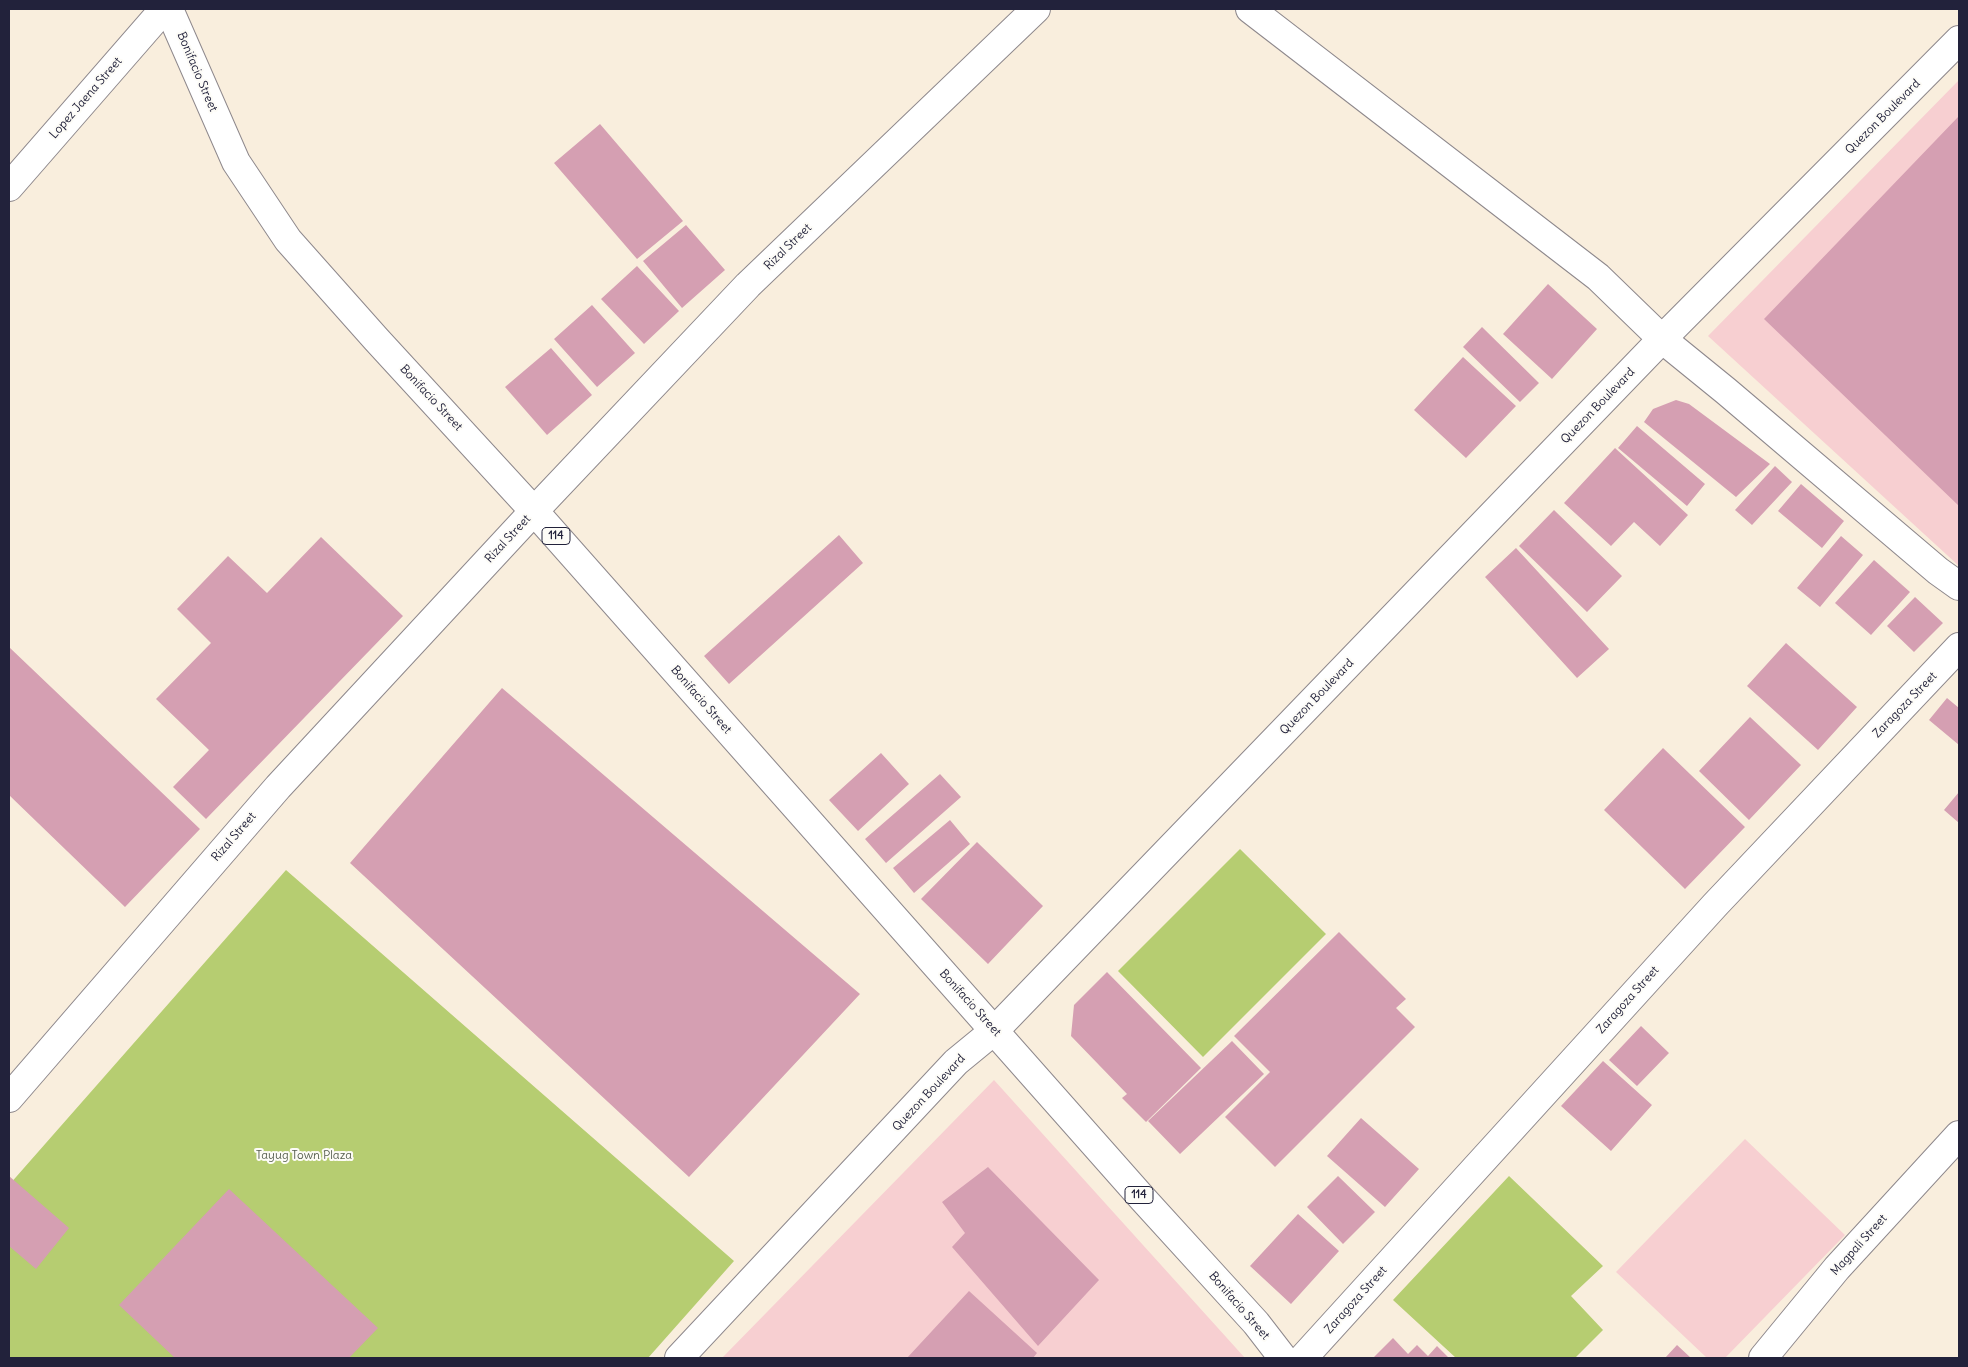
<!DOCTYPE html>
<style>
body{margin:0}
#map{position:relative;width:1968px;height:1367px;overflow:hidden;background:#f9eedd;font-family:Delius,sans-serif}
canvas{display:block}
.frame{position:absolute;inset:0;border:10px solid #22223b;pointer-events:none}
</style>
<div id="map">
<canvas width="1968" height="1367"></canvas>
<div class="frame"></div>
</div>
<script>
const context = document.querySelector('canvas').getContext('2d');
context.lineJoin = 'round';
function fill(path, color) { context.fillStyle = color; context.fill(path, 'evenodd'); }
function strokePath(path, color, width, dash) { context.strokeStyle = color; context.lineWidth = width; context.lineCap = dash ? 'butt' : 'round'; context.setLineDash(dash || []); context.stroke(path); }
function label(font, color, halo, rows, align = 'center') {
  context.font = font + ' Delius,sans-serif'; context.lineWidth = 4; context.setLineDash([]); context.textBaseline = 'middle'; context.strokeStyle = halo; context.fillStyle = color; for (const [text, x, y, turn = 0] of rows) {
    context.save(); context.translate(x, y); context.rotate((+turn || 0) * Math.PI / 180); context.textAlign = isNaN(turn) ? turn : align; if (halo) context.strokeText(text, 0, 0); context.fillText(text, 0, 0); context.restore();
  }
}
fill(new Path2D(`
 M1959,80V566L1708,336Z
 M994,1080L1245,1358H722Z
 M1745,1139L1845,1235L1725,1358H1707L1616,1272Z`), '#f7cfd1');
fill(new Path2D(`
 M1240,849L1326,934L1203,1057L1118,971Z
 M286,870L734,1261L648,1358H9V1185Z
 M1509,1176L1603,1266L1571,1296L1603,1330L1575,1358H1456L1393,1300Z`), '#b6cd71');
fill(new Path2D(`
 M1959,116V506L1764,319Z
 M600,124L683,221L637,259L554,163Z
 M686,225L725,270L682,308L643,261Z
 M637,266L679,311L644,344L601,299Z
 M1548,284L1597,329L1552,379L1503,334Z
 M592,305L635,353L597,387L554,339Z
 M1482,327L1539,383L1520,402L1463,347Z
 M551,348L592,395L547,435L505,387Z
 M1463,357L1516,406L1466,458L1414,410Z
 M1676,400L1689,404L1770,464L1736,497L1644,422L1653,409Z
 M1637,426L1705,484L1687,506L1618,448Z
 M1615,448L1688,515L1660,546L1634,522L1611,546L1564,503Z
 M1775,466L1792,482L1752,525L1735,510Z
 M1801,484L1844,521L1822,548L1778,511Z
 M1554,510L1622,576L1587,612L1519,546Z
 M839,535L863,563L729,684L704,656Z
 M1841,536L1863,555L1820,607L1797,588Z
 M321,537L403,616L206,819L173,787L209,750L156,699L211,643L177,609L228,556L267,593Z
 M1516,548L1609,649L1577,678L1485,577Z
 M1874,560L1910,592L1871,635L1835,603Z
 M1915,597L1943,623L1914,652L1887,626Z
 M1786,643L1857,707L1818,750L1747,686Z
 M9,647L200,829L125,907L9,795Z
 M502,688L860,994L689,1177L350,863Z
 M1947,698L1959,708V745L1929,720Z
 M1750,717L1801,765L1749,820L1699,771Z
 M1663,748L1745,827L1685,889L1604,810Z
 M881,753L909,784L858,831L829,800Z
 M940,774L961,797L886,863L865,839Z
 M1959,792V823L1944,810Z
 M950,820L970,844L914,893L893,868Z
 M977,842L1043,906L988,964L921,899Z
 M1339,932L1406,999L1396,1008L1415,1027L1275,1167L1225,1117L1270,1072L1234,1036Z
 M1107,972L1201,1068L1146,1122L1122,1098L1127,1094L1071,1036L1074,1005Z
 M1641,1026L1669,1053L1637,1086L1609,1060Z
 M1232,1041L1264,1074L1180,1154L1148,1121Z
 M1603,1061L1652,1105L1611,1151L1561,1106Z
 M1361,1118L1419,1169L1385,1207L1327,1156Z
 M988,1167L1099,1280L1038,1346L952,1247L965,1233L942,1202Z
 M9,1176L69,1228L36,1269L9,1246Z
 M1338,1176L1375,1212L1343,1244L1307,1207Z
 M229,1189L378,1328L349,1358H175L119,1305Z
 M1298,1214L1339,1251L1291,1304L1250,1266Z
 M969,1291L1037,1353L1033,1358H907Z
 M1393,1338L1408,1354L1417,1345L1428,1356L1437,1346L1449,1358H1373Z
 M1677,1345L1691,1358H1665Z`), '#d59fb2');
const minor = new Path2D(`
 M1250,9L1598,277L1662,339L1726,391L1938,571L1959,586
 M9,187L164,9
 M9,1098L278,787L534,511L748,285L1036,9
 M679,1358L956,1062L995,1030
 M1303,1358L1715,905L1959,647
 M1763,1358L1837,1268L1959,1135`);
const secondary = new Path2D(`
 M995,1030L1662,339L1959,40`);
const primary = new Path2D(`
 M169,9L236,162L288,240L376,339L534,511L1143,1199L1256,1323L1283,1358`);
strokePath(minor, '#8e888c', 30);
strokePath(secondary, '#8e888c', 30);
strokePath(primary, '#8e888c', 30);
strokePath(minor, '#fff', 28);
strokePath(secondary, '#fff', 28);
strokePath(primary, '#fff', 28);
for (const [x, y, w] of [
 [556,536,28],
 [1139,1195,28]
]) { const box = new Path2D(); box.roundRect(x - w / 2, y - 8.5, w, 17, 4); context.fillStyle = '#fdfcf7'; context.fill(box); strokePath(box, '#22223b', 1); }
label('bold 11px', '#22223b', null, [
 ["114",556,536],
 ["114",1139,1195]
]);
label('12px', '#22223b', '#fdfcf7', [
 ["Bonifacio Street",197,72,67],
 ["Lopez Jaena Street",86,98,-49],
 ["Quezon Boulevard",1883,117,-45],
 ["Rizal Street",788,247,-44],
 ["Bonifacio Street",431,398,47],
 ["Quezon Boulevard",1598,406,-46],
 ["Rizal Street",508,539,-47],
 ["Quezon Boulevard",1317,697,-46],
 ["Bonifacio Street",701,700,49],
 ["Zaragoza Street",1905,705,-46],
 ["Rizal Street",234,837,-49],
 ["Zaragoza Street",1628,1000,-48],
 ["Bonifacio Street",970,1003,48],
 ["Quezon Boulevard",929,1093,-47],
 ["Magpali Street",1859,1245,-48],
 ["Zaragoza Street",1356,1300,-48],
 ["Bonifacio Street",1239,1306,49]
]);
label('12px', '#565e4e', '#fdfcf7', [
 ["Tayug Town Plaza",304,1156]
]);
</script>
